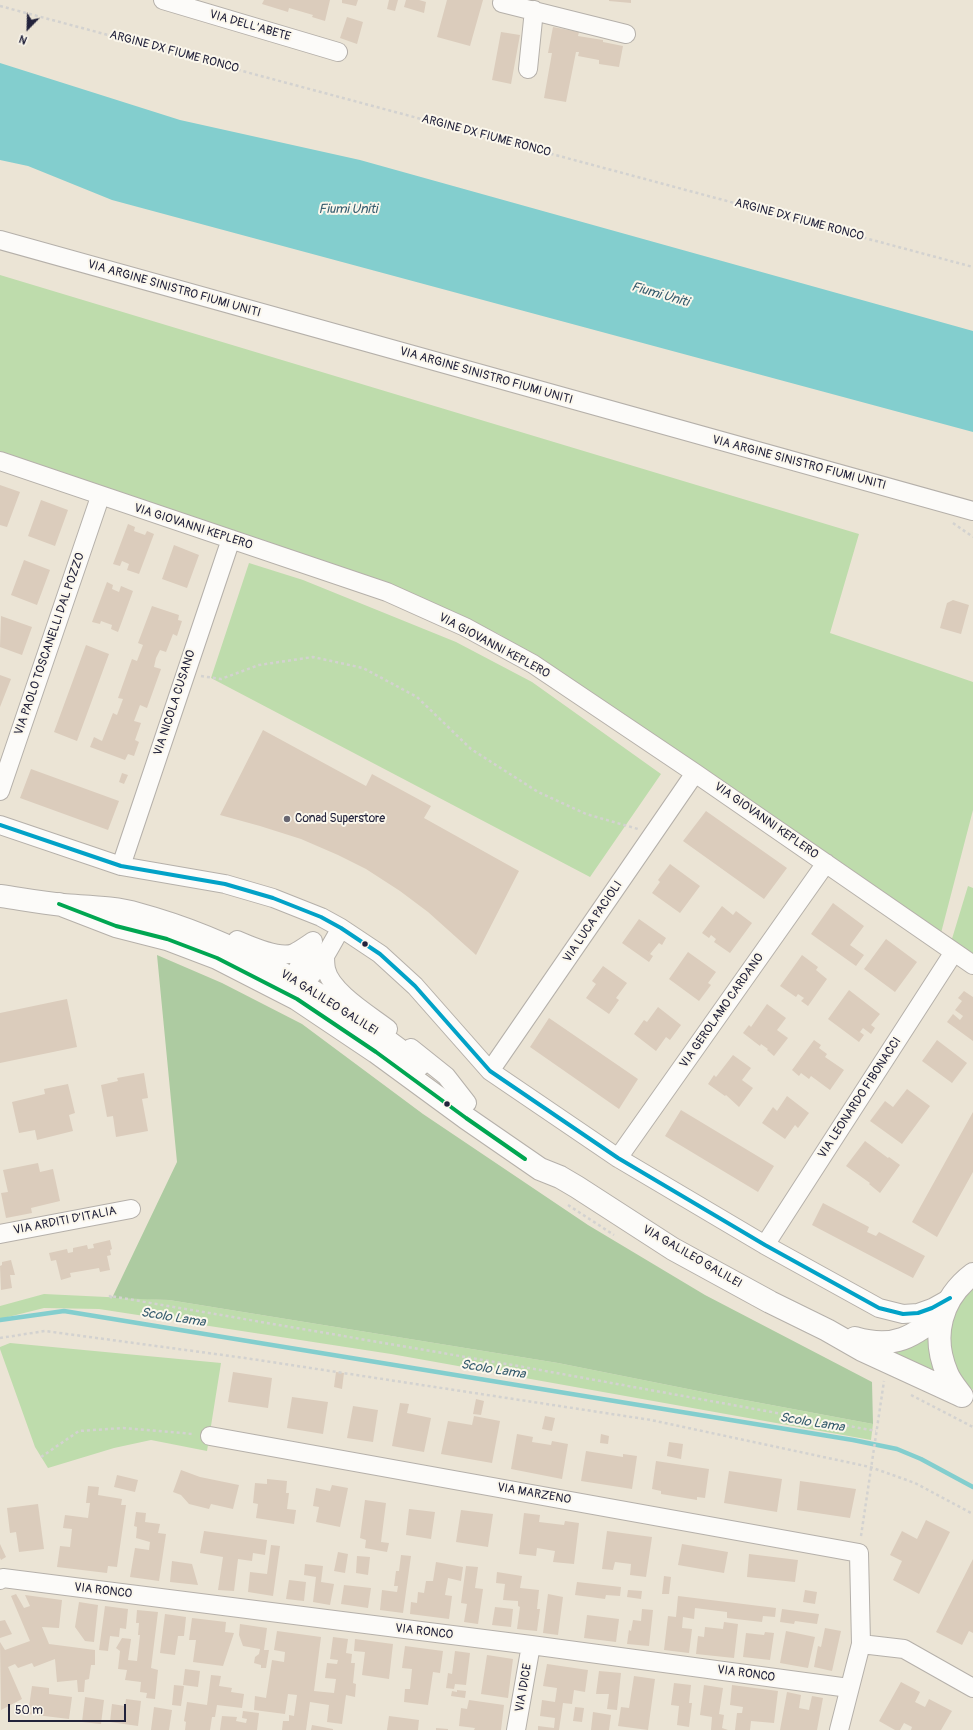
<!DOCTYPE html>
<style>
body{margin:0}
#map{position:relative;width:973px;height:1730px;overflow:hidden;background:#ebe4d5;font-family:Pangolin,sans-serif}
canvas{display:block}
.north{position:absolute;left:8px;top:8px;width:40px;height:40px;-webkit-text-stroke:3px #fbf7ec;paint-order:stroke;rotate:203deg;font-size:11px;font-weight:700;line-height:16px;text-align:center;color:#22223b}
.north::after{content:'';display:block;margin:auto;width:14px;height:18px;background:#22223b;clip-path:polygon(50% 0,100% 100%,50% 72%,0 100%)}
.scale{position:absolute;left:8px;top:1704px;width:118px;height:18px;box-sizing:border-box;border:2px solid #22223b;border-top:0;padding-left:5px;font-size:12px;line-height:14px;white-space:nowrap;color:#22223b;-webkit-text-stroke:3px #fbf7ec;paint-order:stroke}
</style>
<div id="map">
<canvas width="973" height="1730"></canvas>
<div class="north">N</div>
<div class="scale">50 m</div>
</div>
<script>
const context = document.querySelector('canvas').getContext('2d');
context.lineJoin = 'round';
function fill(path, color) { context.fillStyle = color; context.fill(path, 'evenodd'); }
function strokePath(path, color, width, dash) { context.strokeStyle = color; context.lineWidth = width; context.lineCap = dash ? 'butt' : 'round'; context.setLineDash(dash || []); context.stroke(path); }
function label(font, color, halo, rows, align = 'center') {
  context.font = font + ' Pangolin,sans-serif'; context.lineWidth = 4; context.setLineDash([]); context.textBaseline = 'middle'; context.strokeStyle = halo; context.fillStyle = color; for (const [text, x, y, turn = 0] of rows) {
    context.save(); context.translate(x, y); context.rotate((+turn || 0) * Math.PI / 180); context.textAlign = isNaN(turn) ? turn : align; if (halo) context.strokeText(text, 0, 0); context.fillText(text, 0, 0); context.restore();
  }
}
fill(new Path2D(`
 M0,275L859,534L830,633L973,682V810L941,933L696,763L499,634L397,588L0,452Z
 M249,563L303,580L456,642L532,682L661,774L590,877L211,678Z
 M968,886L973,888V957L951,942Z
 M973,1289V1390C953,1375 946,1343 953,1319C956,1308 964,1297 973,1289Z
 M44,1294L169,1300L558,1363L718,1395L873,1424L871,1440L391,1354L99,1309L44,1308L0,1319V1306Z
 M933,1336L940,1374L883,1348L909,1346Z
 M10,1343L221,1363L207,1451L151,1440L114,1448L48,1468L35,1447L0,1349V1347Z`), '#bedcac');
fill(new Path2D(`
 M157,955L222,983L302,1024L423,1114L588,1225L705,1295L872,1382L873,1424L718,1395L558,1363L169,1300L112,1298L177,1162Z`), '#adcba1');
fill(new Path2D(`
 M0,63L180,120L360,160L973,331V432L112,200L28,166L0,160Z`), '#83cece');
strokePath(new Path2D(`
 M0,1320L64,1311L853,1440L897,1449L921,1459L973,1487`), '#83cece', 4.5);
fill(new Path2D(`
 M264,0H330L325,21L312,17L313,15L289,8L288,12L262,4Z
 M342,0H358L356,6L342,3Z
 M389,0H398L395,11L387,9Z
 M406,0H419L426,2L424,13L404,7Z
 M447,0H483L470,46L437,37Z
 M609,0H631V3L609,1Z
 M347,17L363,22L357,44L340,38Z
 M553,27L579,32L578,36L603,40V42L623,46L619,67L599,64V60L578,56L579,52H576L566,102L544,98L552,53H548Z
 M501,32L520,35L511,84L492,80Z
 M0,485L20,492L7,527L0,525Z
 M41,500L68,510L55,546L28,536Z
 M128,524L135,527L134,531L145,535L147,531L154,534L139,574L127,570L129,564L122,561L120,566L113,564Z
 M174,545L199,555L187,588L162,579Z
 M24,560L50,570L37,605L11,595Z
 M107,582L113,585L112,589L119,592L121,586L133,591L118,632L111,629L112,625L101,621L100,624L92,622Z
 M953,600L969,605L961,634L940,628L947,603Z
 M152,606L179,615L178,620L182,621L177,636L173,634L166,652L160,650L156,658L154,667L161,669L147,708L140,705L134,721L141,723L135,740L139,742L134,756L128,754L125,760L90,747L94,737L102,741L113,713L117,715L123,699L118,698L132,659L137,661L143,645L138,643Z
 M1,616L32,627L22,655L0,647Z
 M86,645L109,654L77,741L54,732Z
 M0,675L11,679L0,707Z
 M263,730L366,786L372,774L431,806L424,818L519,871L476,955L428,912L400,891L366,869L338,855L301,839L260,826L220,815Z
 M31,769L119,801L108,830L20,798Z
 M122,773L128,775L124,784L119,782Z
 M706,811L787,868L764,899L683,841Z
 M670,864L700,886L680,913L652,893L660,882L658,880Z
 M833,903L864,926L850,945L864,955L856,966L811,934Z
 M722,906L733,915L736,911L752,923L730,953L714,942L716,939L711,935L709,938L702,933Z
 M639,919L666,938L662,945L659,943L650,954L653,956L649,962L622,943Z
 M886,939L917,962L895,992L864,969Z
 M688,952L716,972L708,983L711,985L699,1001L669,979Z
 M802,955L818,967L816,970L827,979L808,1006L801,1001L804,998L798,994L796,997L780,986Z
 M603,966L627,983L616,998L619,1000L609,1014L586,998L596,984L592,981Z
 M849,990L880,1014L871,1025L875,1028L871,1034L863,1028L860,1032L864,1035L859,1042L828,1019Z
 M964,991L973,997V1041L947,1022L953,1014L960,1020L963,1016L955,1010L962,1001L958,998Z
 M67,999L77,1047L0,1063V1013Z
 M767,1004L786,1018L777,1030L788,1038L774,1056L767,1050L768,1049L761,1044L760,1046L743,1033L749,1025L751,1027Z
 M658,1007L681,1025L670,1040L666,1037L656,1051L634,1034L644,1020L647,1022Z
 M549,1018L638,1079L619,1109L530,1047Z
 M814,1040L821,1045L819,1048L827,1054L825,1057L844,1070L830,1090L811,1076L809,1079L801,1073L799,1076L792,1070Z
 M937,1040L967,1063L952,1083L922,1061Z
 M733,1055L751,1068L742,1080L753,1088L739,1107L726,1095L725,1096L708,1084L714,1075L716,1077Z
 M144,1073L148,1098L142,1099L148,1131L116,1137L113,1116L107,1117L101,1085L118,1081L117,1078Z
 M68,1084L75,1113L69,1115L73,1131L37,1140L35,1130L19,1133L12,1102L45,1094L44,1089Z
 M907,1089L930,1106L902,1144L870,1121L885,1101L893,1107Z
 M787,1096L809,1113L798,1128L795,1125L785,1139L762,1123L773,1107L777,1111Z
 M681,1110L774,1166L758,1192L665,1136Z
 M973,1112V1172L937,1237L912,1222Z
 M865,1141L888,1158L889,1157L900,1165L880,1193L869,1184L870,1183L846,1166Z
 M38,1163L40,1172L53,1169L60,1201L31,1208L32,1213L6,1218L1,1193L8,1192L3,1170Z
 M823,1203L869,1227L867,1232L876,1236L879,1232L925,1256L913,1278L812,1225Z
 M110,1240L112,1249L110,1250L111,1255L107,1256L110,1270L100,1272L99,1268L70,1273L71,1277L61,1280L56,1260L51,1261L49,1253L67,1249L68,1253L73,1252V1248L87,1245L88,1249L94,1248L93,1244Z
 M11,1260L15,1275H10L12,1288L1,1290L0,1266L2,1265V1262Z
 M233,1372L272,1378L268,1408L228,1402Z
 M336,1372L344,1373L342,1389L334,1387Z
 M292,1397L328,1402L323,1434L287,1428Z
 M476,1399L484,1401L481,1415L473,1414Z
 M400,1403L409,1404L407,1413L431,1418L424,1452L392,1446Z
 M353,1406L378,1410L373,1442L347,1438Z
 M474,1416L500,1421L492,1463L441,1454L448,1421L472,1425Z
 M545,1416L555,1418L552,1431L542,1429Z
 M517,1434L533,1437L532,1442L551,1445L552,1441L568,1444L562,1479L511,1469Z
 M601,1434L609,1436L608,1444L600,1443Z
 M669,1442L683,1444L681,1459L667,1456Z
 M586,1451L623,1457V1454L637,1456L632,1489L581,1481Z
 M656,1461L709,1469L705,1498L697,1497V1500L661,1494V1491L652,1489Z
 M181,1470L200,1477L239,1485L233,1509L211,1504L209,1509L189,1504L181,1495L173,1492Z
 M729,1471L782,1479L777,1512L724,1503Z
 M117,1475L138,1480L135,1492L114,1487Z
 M267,1479L287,1481L286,1493H289L287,1509L296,1510L294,1524L256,1518L258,1504L253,1503L255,1483L267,1484Z
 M800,1481L856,1489L850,1518L797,1510Z
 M332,1485L348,1488L340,1527L316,1522L319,1507L313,1506L316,1488L330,1491Z
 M88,1486L99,1487L98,1495L122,1499L121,1505H126L117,1567L108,1566L107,1573L57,1567L60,1546L70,1547L72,1529L63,1528L65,1515L88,1518L90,1503H86Z
 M365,1500L386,1503L381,1542L389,1543L387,1552L365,1548L366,1540L360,1538Z
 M38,1504L44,1549L19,1552L16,1532L10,1533L7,1508Z
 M409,1509L435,1512L431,1539L406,1535Z
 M461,1510L493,1514L488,1547L456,1542Z
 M136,1512L146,1513L145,1522L160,1524L158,1533L166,1534L159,1581L130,1577L135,1548L149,1550L150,1542L136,1538L137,1527L134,1526Z
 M524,1513L540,1515L539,1522L564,1525L565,1521L579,1523L574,1564L553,1562L555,1551L537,1548L536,1556L519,1554Z
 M926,1520L950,1532L919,1594L893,1580L902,1561L890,1555L902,1531L917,1539Z
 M204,1531L267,1540L265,1555L253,1553L252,1561L238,1559L234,1591L218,1590L223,1557L200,1553Z
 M607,1531L652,1537L646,1577L630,1575L631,1564L615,1562L613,1570L602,1569Z
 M0,1544L6,1557L1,1560L0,1558Z
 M682,1544L728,1552L724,1573L678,1565Z
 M271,1545L280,1546L273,1596L248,1592L250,1572L267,1574Z
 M338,1552L348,1554L345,1573L334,1571Z
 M749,1554L798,1560L795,1582L747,1577Z
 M401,1555L411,1556L403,1613L380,1610L382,1590L397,1592L398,1586H394L396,1571H399Z
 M357,1556L370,1557L368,1575L356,1573Z
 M973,1559V1633L969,1631L962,1645L936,1632Z
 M172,1561L192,1564L198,1585L170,1582Z
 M436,1562L463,1567L461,1581L448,1578L445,1595L452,1596L449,1619L410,1614L411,1602L417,1603L418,1592L424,1593L426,1581H433Z
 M305,1564L323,1566L321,1582L334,1584L330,1605L313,1602L316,1577L304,1575Z
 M466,1566L478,1567L475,1588L483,1589L478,1624L464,1622L467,1604L461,1603Z
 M497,1572L522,1576L520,1588L539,1590L537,1609H540L537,1631L517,1629L520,1607L518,1606V1601L503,1600L505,1584L496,1583Z
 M664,1576L671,1577L669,1594H662Z
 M289,1580L306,1582L304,1601L286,1599Z
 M577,1582L621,1587L620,1596L606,1595L605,1599L575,1595Z
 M344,1585L371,1588L368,1608L341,1604Z
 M628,1590L642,1591L641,1599L627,1597Z
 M805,1590L817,1592L815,1604L803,1602Z
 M16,1594L24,1608L30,1606L25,1595L62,1600L59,1628L42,1627L49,1644L95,1650V1665H91L89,1679L85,1680L84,1692H78L77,1680L57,1682L55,1659L34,1667L32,1663L18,1668L15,1664L8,1667L22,1699L1,1710L0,1642L5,1650L30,1641L11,1596Z
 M548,1594L563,1597L558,1635L543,1633Z
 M678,1596L776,1608L775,1617L763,1616L762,1622L727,1618V1612L695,1608L694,1619L683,1617L682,1628L692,1629L689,1653L664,1650L668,1616L676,1617Z
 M79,1602L98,1605L94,1642L85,1641L75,1627Z
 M105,1606L128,1609L126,1629L120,1628L119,1637L110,1636L108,1651L99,1650Z
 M495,1607L513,1609L511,1627L492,1625Z
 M642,1609L653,1610L649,1646L627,1644L629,1630L631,1631L633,1620L641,1621Z
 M782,1609L819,1614L817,1624L795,1621L794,1624L780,1622Z
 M137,1610L158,1612L151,1668L158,1670L155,1699L146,1698L147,1693L140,1692L141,1682L125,1680L127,1670L118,1669L120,1651L116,1648L122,1638L131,1639L128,1660L137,1661L140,1635H138L139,1623H136Z
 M165,1614L186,1617L184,1636H178L175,1655L160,1653Z
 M587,1615L619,1619L616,1642L584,1638Z
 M192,1618L226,1622L225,1632L234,1633L223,1666L193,1662L196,1640H189Z
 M5,1620L12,1634L0,1638V1621Z
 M724,1622L738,1624L734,1658L696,1654L698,1636L704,1637L705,1627L723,1629Z
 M240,1624L267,1628L264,1650H269L266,1668H261V1665L254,1663L255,1657L259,1654L260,1649L243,1646L239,1635Z
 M825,1628L841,1631L832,1671L814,1667L818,1646L821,1647Z
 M277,1631L321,1637L314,1691L334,1693L336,1679L325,1678L327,1663L337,1664L338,1660L330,1659L333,1637L348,1639L346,1653L352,1654L351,1663H355L353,1683L356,1684L355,1697L346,1695L342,1724L327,1722L329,1705L310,1702L306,1730H282L283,1721H289V1715L294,1716L297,1695L288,1694L285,1714L254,1710L255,1696L266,1698L272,1660L284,1662L285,1652L274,1650Z
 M786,1631L815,1637L808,1668L780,1663Z
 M765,1632L774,1633L770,1660L743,1657L746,1633L764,1635Z
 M355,1639L393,1644L389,1679L362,1675L365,1652L354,1651Z
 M405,1646L443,1651L440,1673L433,1672L428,1705L404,1702L405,1689H410L412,1669L402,1668Z
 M455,1651L470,1653L466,1685L455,1684L454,1689L446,1688L448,1673L452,1674Z
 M487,1655L513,1659L508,1698L481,1694Z
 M547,1664L588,1670L585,1692L574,1690L572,1704L563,1703L559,1730H538V1726L554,1728L555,1718L540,1716L542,1700L555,1702L557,1688L543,1686Z
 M185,1669L200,1671L198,1687L183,1685Z
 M599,1671L621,1673L617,1710L607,1709L609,1694H596Z
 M211,1675L221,1676L219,1686L232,1688L231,1692L244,1694L242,1708L217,1705L215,1717H212L210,1730H185L186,1722L184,1721L187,1702L207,1705Z
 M634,1676L655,1679L648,1730L618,1726L621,1707L629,1708Z
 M901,1682L920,1692L915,1702L925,1707L929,1699L952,1711L941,1730H911L912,1727L904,1723L900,1730H895L879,1721Z
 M674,1683L691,1685L689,1703H692L689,1727L677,1725L679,1706L671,1705Z
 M174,1685L184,1686L181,1706L172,1705Z
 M704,1685L723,1688L719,1714L724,1715L722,1728L728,1730H711L712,1717L700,1715Z
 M732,1685L778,1691L774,1723L751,1721L750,1730H735L737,1713H742L743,1707L730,1705Z
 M32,1686L49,1688V1694L72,1697L69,1719L28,1714Z
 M457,1690L466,1691L465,1698L451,1696L452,1691L457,1692Z
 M787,1692L801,1695L799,1708L809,1710L812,1696L823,1698L817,1730H780Z
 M85,1697L104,1700L101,1724L82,1722Z
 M126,1699L141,1701L138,1726L110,1722L112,1704L125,1706Z
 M469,1700L504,1705L501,1730H474L475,1728L459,1726L461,1708L467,1709Z
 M154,1707L172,1710L169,1730H151Z
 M575,1707L584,1708L582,1722L573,1721Z
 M243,1711L259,1713L257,1730H220L222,1716L237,1717L236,1721L246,1723L247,1719L242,1718Z
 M593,1712L611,1715L609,1730H591Z
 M389,1716L419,1720L418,1730H387Z
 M312,1725L333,1729V1730H311Z
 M436,1728L448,1729V1730H436Z`), '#dbccbc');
const minor = new Path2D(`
 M163,0L338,52
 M503,0L502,3L626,34
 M528,69L534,10
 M0,240L973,511
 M0,461L387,592L465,627L533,664L695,773L973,965
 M0,791L100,497
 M0,825L121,866L225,884L273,898L321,917L341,928L380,954L415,986L490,1071L618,1158L765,1245L879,1308L903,1314L918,1313L932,1308L950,1298
 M121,866L231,539
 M237,940C251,946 279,959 294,953C300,950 307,945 313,941
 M325,953C325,958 325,964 326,969C331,992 370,1015 388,1029
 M288,984C294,983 301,983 306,980C318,972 333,941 341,928
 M303,991L296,975L297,970L312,942
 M411,1048L446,1076L467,1103
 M490,1071L695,773
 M618,1158L826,863
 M0,1234L131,1209
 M765,1245L954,952
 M210,1436L859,1553L861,1644L839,1730
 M0,1580L3,1578L531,1645L849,1688
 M861,1644L904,1649L973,1688
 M516,1730L531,1645`);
const secondary = new Path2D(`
 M0,896C21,899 42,903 63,905C88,907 114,907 138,914C242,942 335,999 419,1065
 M59,904L116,926L167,939L217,958L297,999L376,1052L466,1118L540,1169L560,1177L577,1187L673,1249L770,1302L827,1330L862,1350L962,1396
 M855,1338C896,1350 913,1336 944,1312
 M962,1396C957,1389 950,1381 947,1373C931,1336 941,1298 973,1274`);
strokePath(minor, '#b5b0aa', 20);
strokePath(secondary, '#b5b0aa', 24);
strokePath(new Path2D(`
 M0,6L973,267
 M953,523L973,537
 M201,676L221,679L259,665L313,657L363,668L417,697L471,749L538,792L586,814L638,829
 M568,1205L614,1235
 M112,1298L110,1296L518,1366L876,1431
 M0,1338L45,1331L245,1358L651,1420L870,1467L915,1483L973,1514
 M911,1395L973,1427
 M41,1457L79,1431L123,1428L193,1434
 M861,1536L884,1381`), '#d3d2d0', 2.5, [3, 3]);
strokePath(minor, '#fcfbf9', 18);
strokePath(secondary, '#fcfbf9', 22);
strokePath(new Path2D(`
 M0,825L121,866L225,884L273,898L321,917L341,928L380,954L415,986L490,1071L618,1158L765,1245L879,1308L903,1314L918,1313L932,1308L950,1298`), '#02a2c7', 4);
strokePath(new Path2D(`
 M59,904L116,926L167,939L217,958L297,999L376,1052L466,1118L525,1159`), '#00a651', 4);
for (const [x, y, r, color] of [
 [287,819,4,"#686671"],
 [365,944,3.5,"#22223b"],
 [447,1104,3.5,"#22223b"]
]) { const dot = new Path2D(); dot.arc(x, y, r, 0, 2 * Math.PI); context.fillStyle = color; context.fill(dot); strokePath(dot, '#fbf7ec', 1.5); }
label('12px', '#22223b', '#fbf7ec', [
 ["VIA DELL'ABETE",250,26,16],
 ["ARGINE DX FIUME RONCO",174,52,15],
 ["ARGINE DX FIUME RONCO",486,136,15],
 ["ARGINE DX FIUME RONCO",799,220,15],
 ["VIA ARGINE SINISTRO FIUMI UNITI",174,289,16],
 ["VIA ARGINE SINISTRO FIUMI UNITI",486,376,16],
 ["VIA ARGINE SINISTRO FIUMI UNITI",799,463,15],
 ["VIA GIOVANNI KEPLERO",193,527,18],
 ["VIA PAOLO TOSCANELLI DAL POZZO",50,644,-71],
 ["VIA GIOVANNI KEPLERO",494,646,28],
 ["VIA NICOLA CUSANO",175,703,-72],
 ["VIA GIOVANNI KEPLERO",766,821,35],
 ["VIA LUCA PACIOLI",593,922,-56],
 ["VIA GALILEO GALILEI",329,1003,32],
 ["VIA GEROLAMO CARDANO",722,1011,-55],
 ["VIA LEONARDO FIBONACCI",860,1098,-57],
 ["VIA ARDITI D'ITALIA",65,1221,-11],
 ["VIA GALILEO GALILEI",692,1257,30],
 ["VIA MARZENO",534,1494,10],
 ["VIA RONCO",103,1591,7],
 ["VIA RONCO",424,1632,7],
 ["VIA RONCO",746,1674,8],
 ["VIA IDICE",524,1688,-80]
]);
label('12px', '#22223b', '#fbf7ec', [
 ["Conad Superstore",295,819]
], 'left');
label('italic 13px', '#345b6d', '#fbf7ec', [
 ["Fiumi Uniti",348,210],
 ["Fiumi Uniti",660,295,16],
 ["Scolo Lama",173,1318,9],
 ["Scolo Lama",493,1370,9],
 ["Scolo Lama",812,1423,9]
]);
</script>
